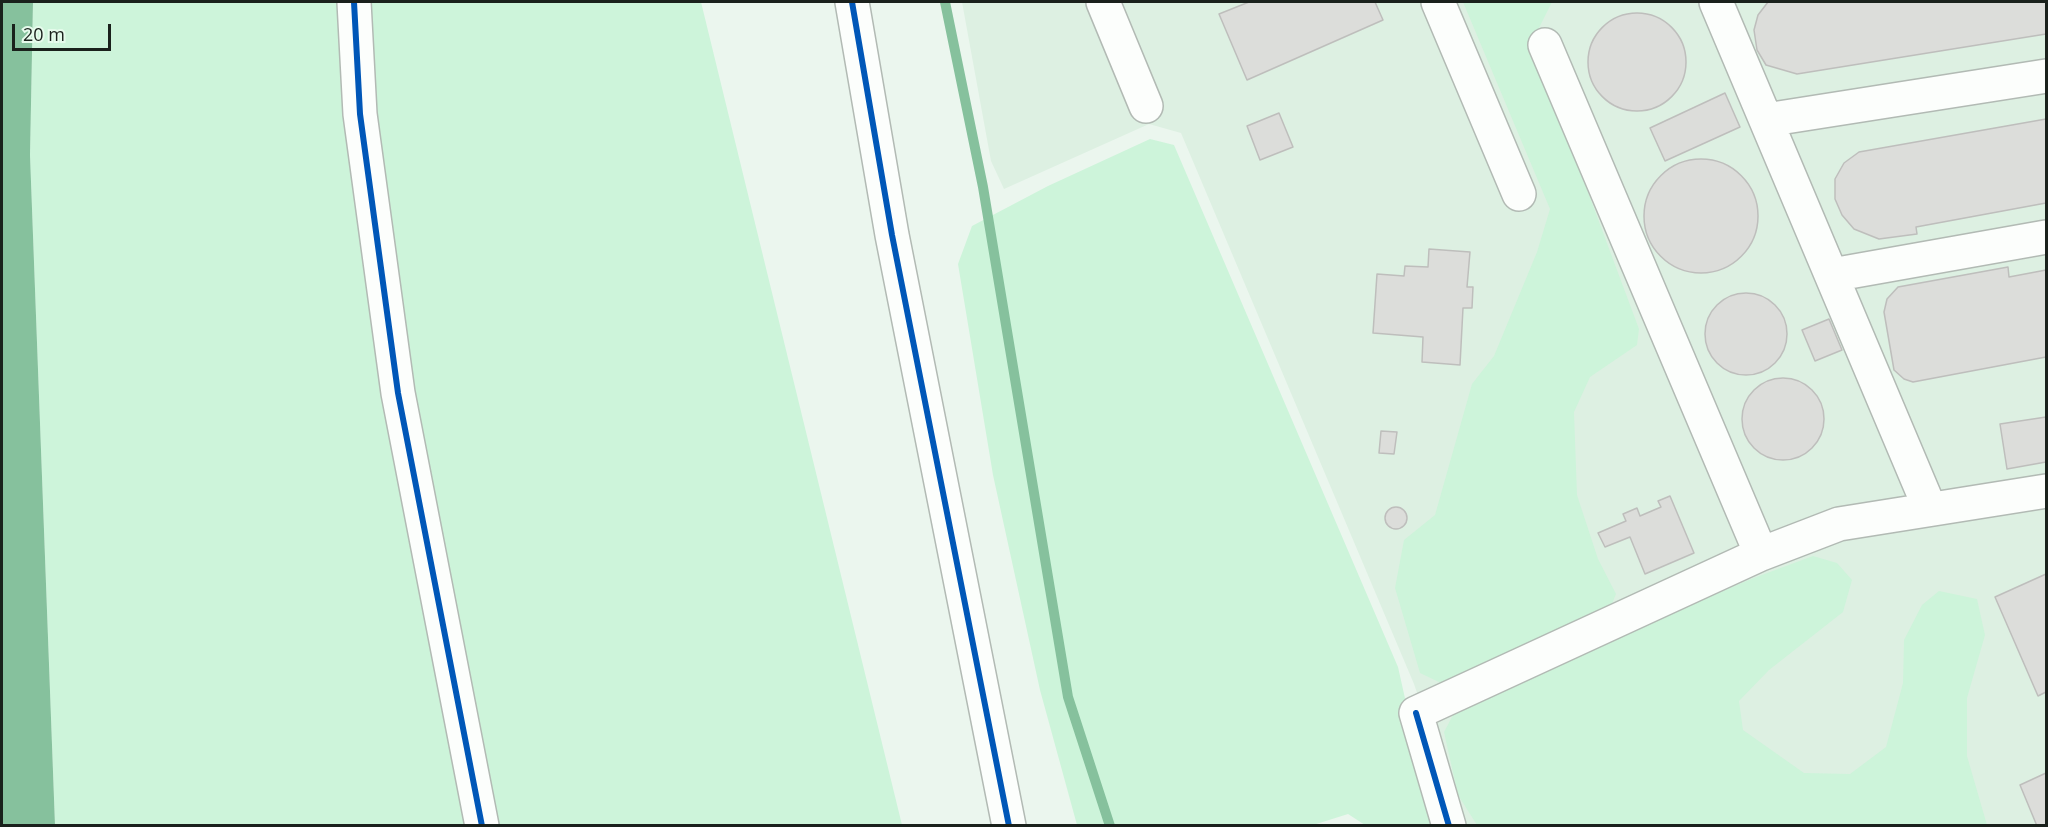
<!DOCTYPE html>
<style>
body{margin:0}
#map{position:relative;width:2048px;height:827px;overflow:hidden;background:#ebf6ee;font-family:"Open Sans",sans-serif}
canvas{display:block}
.frame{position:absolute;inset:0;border:3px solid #1a211c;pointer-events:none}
.scale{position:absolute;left:12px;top:24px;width:99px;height:27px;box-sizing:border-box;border:3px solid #1a211c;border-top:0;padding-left:8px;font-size:18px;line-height:21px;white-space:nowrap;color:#1a211c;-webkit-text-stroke:4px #e6fbec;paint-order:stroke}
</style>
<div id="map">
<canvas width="2048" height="827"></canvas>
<div class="frame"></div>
<div class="scale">20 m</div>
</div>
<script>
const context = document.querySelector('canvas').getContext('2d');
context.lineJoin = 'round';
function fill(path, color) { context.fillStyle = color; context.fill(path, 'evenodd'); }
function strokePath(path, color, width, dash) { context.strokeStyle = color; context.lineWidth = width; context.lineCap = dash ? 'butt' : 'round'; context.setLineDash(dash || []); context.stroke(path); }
fill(new Path2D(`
 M962,2H2046V825H1462L1414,684L1181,133L1149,124L1004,189L991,161Z`), '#ddf0e2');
fill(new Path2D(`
 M33,2H701L902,825H55L30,155Z
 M1463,2H1552L1532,42L1639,329L1637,345L1590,377L1574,412L1577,495L1598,559L1616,594L1608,613L1441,683L1420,673L1395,588L1404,540L1435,515L1472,384L1494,356L1537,252L1550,209Z
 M1150,139L1174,145L1398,667L1423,779L1437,825H1365L1348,814L1310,826L1077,825L1040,690L993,475L958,264L972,226L1048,186Z
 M1813,556L1837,563L1852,580L1843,612L1769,670L1739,701L1743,730L1804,773L1850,774L1886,747L1903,683L1904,640L1922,605L1939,591L1977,599L1985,635L1967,698V756L1987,825H1477L1458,795L1444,732L1459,704L1751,579Z`), '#cdf4da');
fill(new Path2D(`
 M2,2H33L30,155L55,825H2Z`), '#86c19d');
strokePath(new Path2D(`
 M945,2L983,187L1068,697L1110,826`), '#86c19d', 10);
const building = new Path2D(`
 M1249,2H1375L1383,20L1247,80L1219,14Z
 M1768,2H2046V34L1797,74L1766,65L1757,50L1754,30L1758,15Z
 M1588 62a49 49 0 1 1 98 0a49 49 0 1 1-98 0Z
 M1725,93L1740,127L1665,161L1650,128Z
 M1279,113L1293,147L1260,160L1247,126Z
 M2046,119V203L1916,227L1917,234L1879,239L1854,229L1842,215L1835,199V179L1844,163L1859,152Z
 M1644 216a57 57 0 1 1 114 0a57 57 0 1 1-114 0Z
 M1429,249L1470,252L1467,287H1473L1472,308H1463L1460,365L1422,362L1423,337L1373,333L1377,274L1404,276L1405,266L1428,267Z
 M2008,267L2009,277L2046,270V357L1913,382L1904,379L1894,370L1884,312L1887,299L1898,287Z
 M1705 334a41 41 0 1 1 82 0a41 41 0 1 1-82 0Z
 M1829,319L1842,350L1815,361L1802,330Z
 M1742 419a41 41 0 1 1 82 0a41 41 0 1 1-82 0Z
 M2046,417V462L2007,469L2000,424Z
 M1381,431L1397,432L1394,454L1379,453Z
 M1670,496L1694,553L1645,574L1630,537L1605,547L1598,533L1626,521L1623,514L1637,508L1640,516L1661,507L1658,501Z
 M1385 518a11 11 0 1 1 22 0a11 11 0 1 1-22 0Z
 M2046,574V692L2038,696L1995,597Z
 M2046,773V826H2037L2020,785Z`);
fill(building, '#dcddda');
strokePath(building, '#bebebc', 1.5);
const minor = new Path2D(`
 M354,2L360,114L398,393L482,826
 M852,2L892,235L1009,826
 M1103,2L1146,106
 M1438,2L1519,194
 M1716,2L1930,509
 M1545,45L1761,554
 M1766,120L2046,76
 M1832,275L2046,237
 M1449,826L1416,713L1761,554L1839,524L2046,491`);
strokePath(minor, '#b2bab4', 36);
strokePath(minor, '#fcfefc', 33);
strokePath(new Path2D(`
 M354,2L360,114L398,393L482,826
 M852,2L892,235L1009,826
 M1416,713L1449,826`), '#0057b8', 6);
</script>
